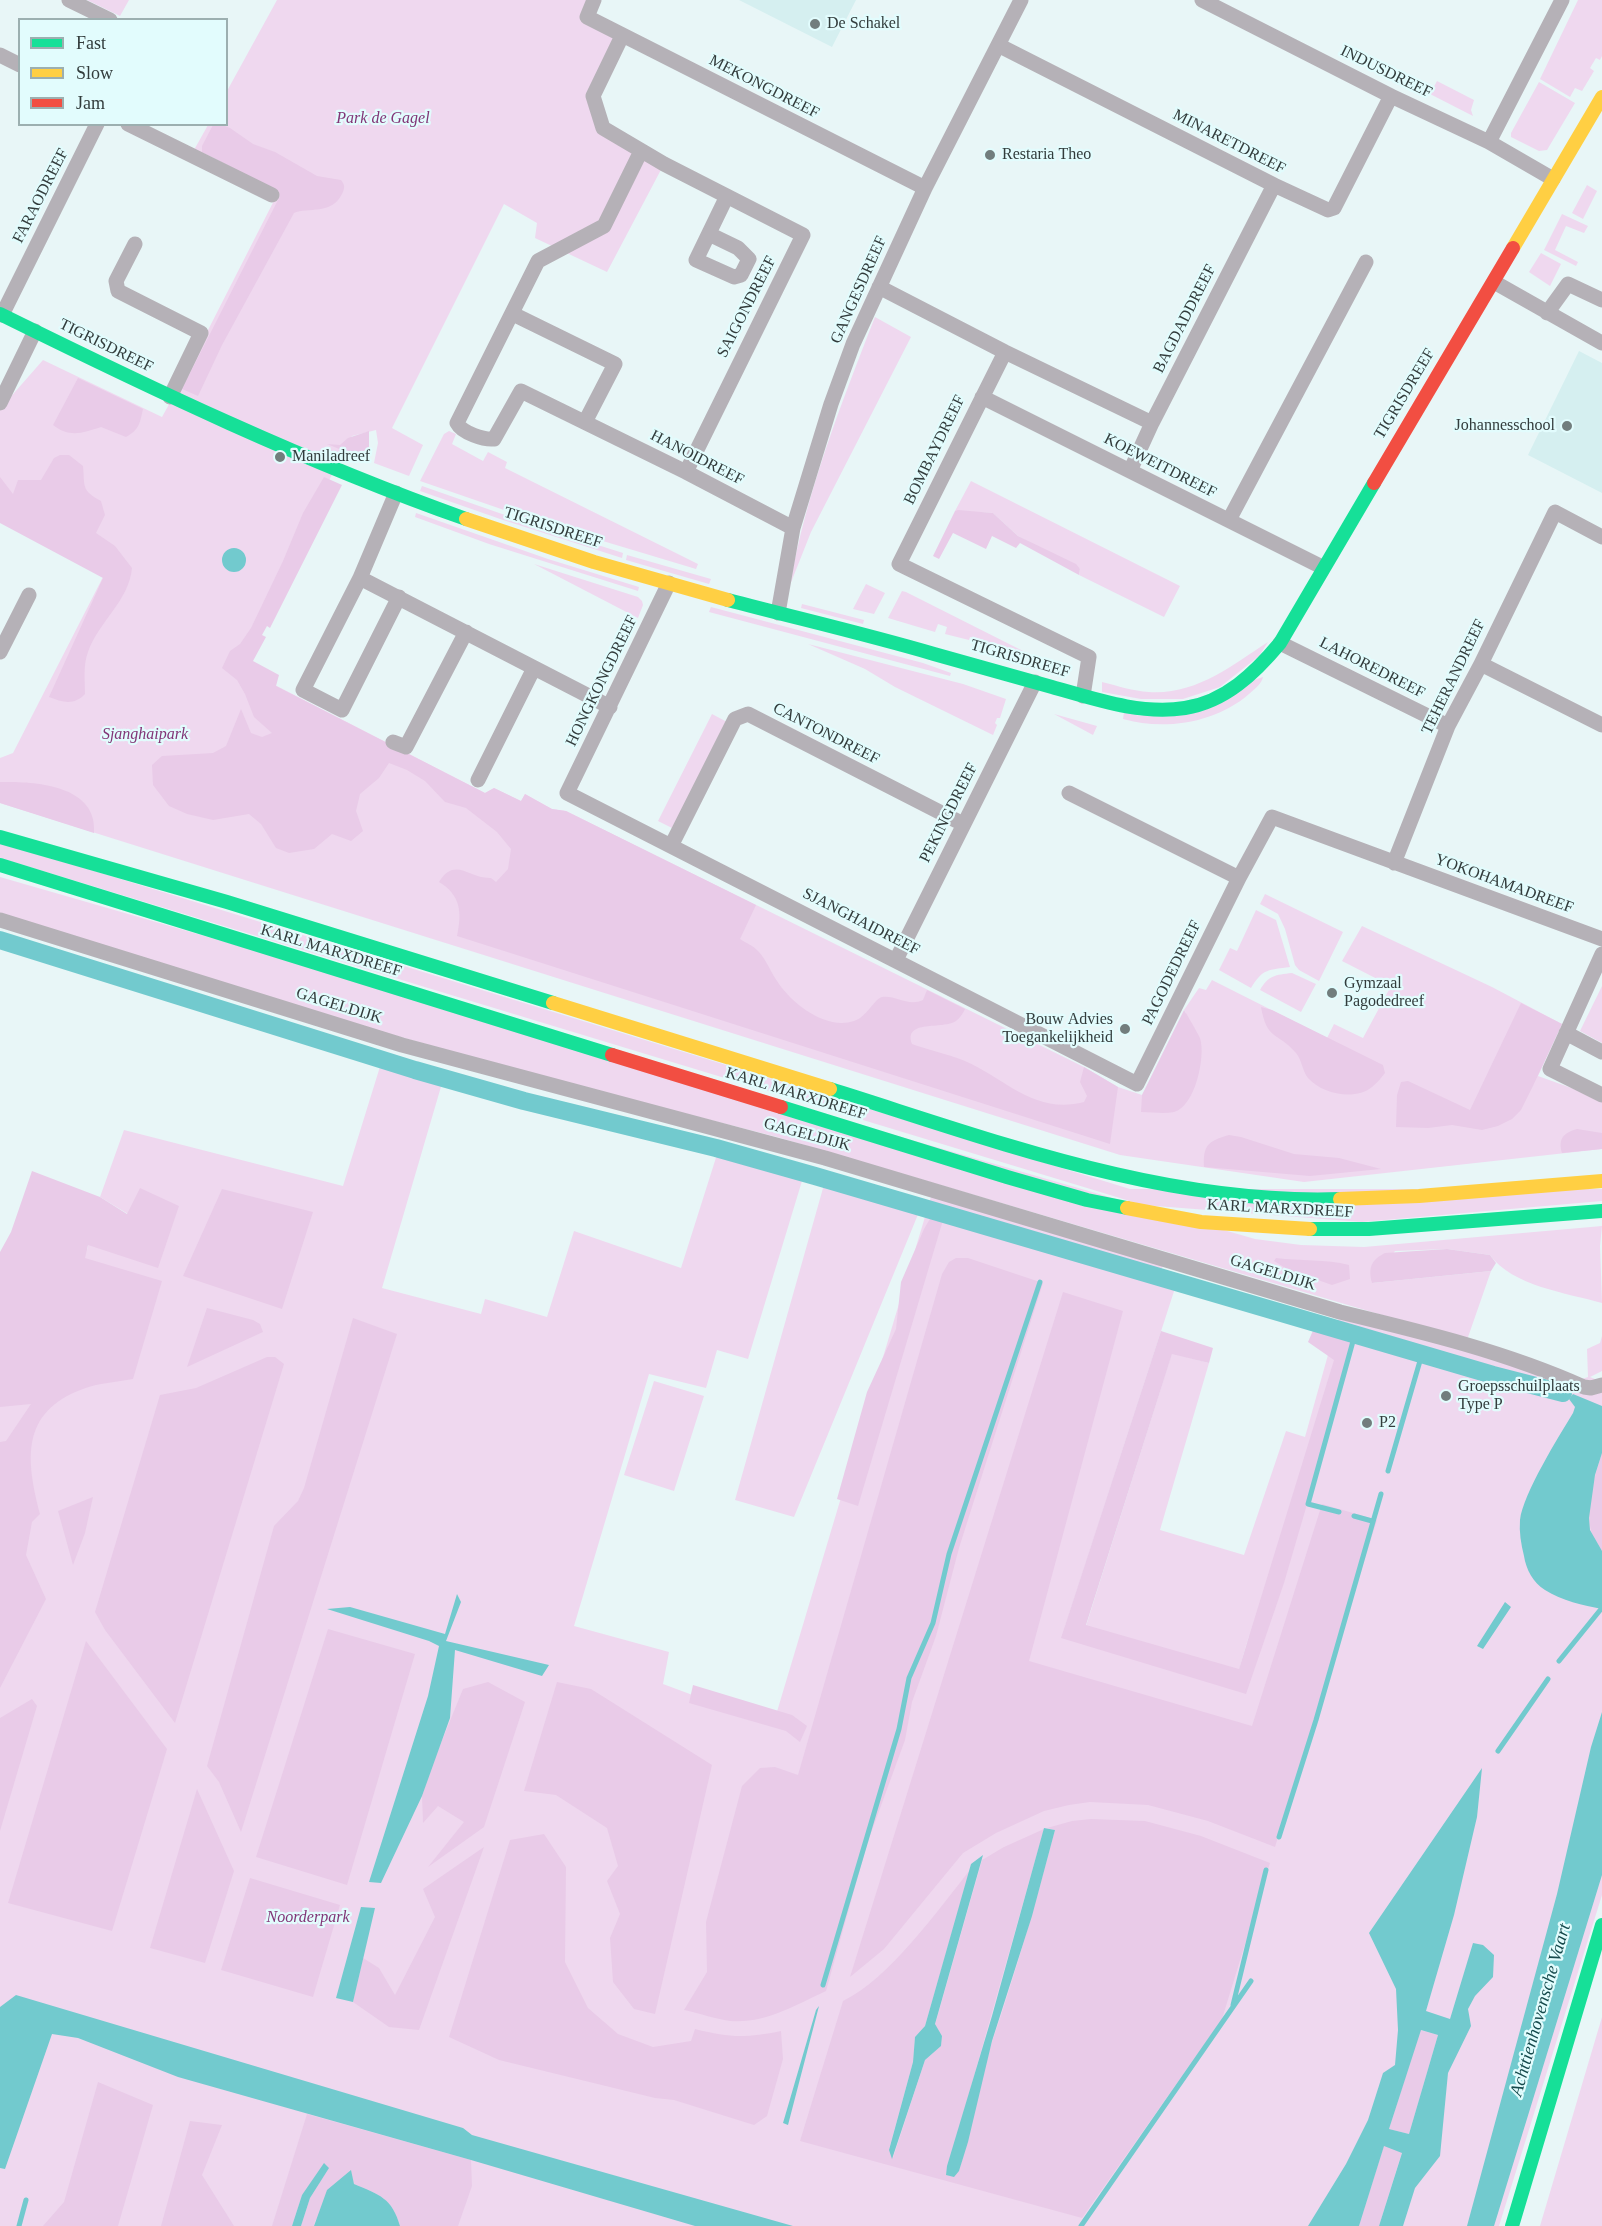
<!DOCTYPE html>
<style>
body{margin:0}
#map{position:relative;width:1602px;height:2226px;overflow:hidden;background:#e8f6f7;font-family:Georgia,serif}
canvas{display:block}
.legend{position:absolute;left:18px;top:18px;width:210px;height:108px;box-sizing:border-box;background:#e2fcfd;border:2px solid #9cafb0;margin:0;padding:8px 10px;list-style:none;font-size:18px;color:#323c3c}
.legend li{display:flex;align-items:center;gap:12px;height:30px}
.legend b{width:30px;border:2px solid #9cafb0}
</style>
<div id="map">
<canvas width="1602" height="2226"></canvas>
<ul class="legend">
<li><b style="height:8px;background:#16e098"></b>Fast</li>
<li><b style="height:8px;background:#ffcf43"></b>Slow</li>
<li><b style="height:8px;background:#f24e42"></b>Jam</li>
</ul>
</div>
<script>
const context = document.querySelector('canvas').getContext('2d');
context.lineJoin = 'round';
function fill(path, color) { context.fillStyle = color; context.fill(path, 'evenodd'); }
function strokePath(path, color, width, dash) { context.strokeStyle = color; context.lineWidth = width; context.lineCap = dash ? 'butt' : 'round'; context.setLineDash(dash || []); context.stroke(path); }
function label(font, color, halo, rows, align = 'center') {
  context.font = font + ' Georgia,serif'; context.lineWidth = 4.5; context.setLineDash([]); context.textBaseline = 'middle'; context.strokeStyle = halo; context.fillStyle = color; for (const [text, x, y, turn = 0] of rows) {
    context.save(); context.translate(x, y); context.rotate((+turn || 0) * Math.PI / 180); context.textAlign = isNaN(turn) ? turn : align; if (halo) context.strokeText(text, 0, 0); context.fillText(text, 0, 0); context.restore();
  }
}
fill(new Path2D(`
 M739,0H856L832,47Z
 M1579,351L1602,363V493L1528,455Z`), '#d5eff0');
fill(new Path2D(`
 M87,0H129L120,16Z
 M277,0H594L587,17L622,36L593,96L603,128L664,164L607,272L535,238L537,223L504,204L392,428L423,445L409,476L374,463L378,443L376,430L352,436L234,664L485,793L494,788L521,801L525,794L552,809L566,811L1084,1067L1118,1087L1142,1095L1186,1013L1184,1010L1199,988L1206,990L1212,980L1327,1038L1334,1024L1363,1038L1391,986L1342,961L1362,926L1492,987L1562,1024L1538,1076L1602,1099V1149L1304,1182L1120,1155L0,803V758L13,753L104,575L0,517V409L43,360L162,417L182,381L283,183L194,150L208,125L226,124L227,91Z
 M1578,0H1602V56L1600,60L1596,58L1590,68L1594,71L1582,91L1575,88L1570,97L1540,79Z
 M1437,81L1474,100L1471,110L1473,116L1430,94Z
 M1539,82L1575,103L1547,150L1539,151L1511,137V133Z
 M1587,185L1597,191L1583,219L1572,213Z
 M1562,214L1588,226L1584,233L1566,226L1555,250L1578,262L1576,266L1544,250Z
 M1541,253L1561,264L1550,286L1529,272Z
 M875,317L911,337L811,532L790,585C806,493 841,404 875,317Z
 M449,431L456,434L452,444L483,461L488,452L507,462L505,468L698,564L696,569L533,520L420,481L444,434Z
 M971,481L1180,586L1164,617L1079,575L1080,569L1018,536L993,513L955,511Z
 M422,486L522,521L623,553L622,558L503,520L420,491Z
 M416,513L548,559L639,587L638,591L489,544L415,517Z
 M627,555L711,579L709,584L626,560Z
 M534,564L638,597L642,601L643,605L638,618Z
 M866,584L885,593L874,614L853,609Z
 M902,591L906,592L1027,653L1026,656L982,644V641L970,637L969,640L945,634L947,627L938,624L935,632L888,618Z
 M802,604L864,620L863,624L801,608Z
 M711,607L923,663L951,673L950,676L709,612Z
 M1268,642L1259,656L1220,687L1183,699H1141L1102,692V682C1118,686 1133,691 1149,692C1196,695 1231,666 1268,642Z
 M808,644L963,684L1006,699L1000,718H997L995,723L997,725L993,735L895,687L865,669Z
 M1263,677C1262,683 1255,689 1249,694C1216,723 1164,731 1123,719L1124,712L1140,716Z
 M712,714L727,722L672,828L658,821Z
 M1054,714L1097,726L1093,735Z
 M0,842L1130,1189H1602V1201L1362,1222L1143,1205L0,858Z
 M0,877L1255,1239L1301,1245L1364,1247L1602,1226L1600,1246L1602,1303C1567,1293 1512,1286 1490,1255L1447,1249L1395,1251L1372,1283L1491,1271L1467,1340L777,1137L565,1083L379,1031L0,913Z
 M1265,894L1343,932L1319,981L1299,970L1295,965L1285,929L1278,914L1260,904Z
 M1256,910L1276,920L1290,967C1269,970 1263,968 1251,988L1219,970L1230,948L1237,951Z
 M1292,973L1316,984L1301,1012L1260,990C1269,975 1275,975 1292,973Z
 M1602,986V1043L1580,1031Z
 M383,1057L445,1073L382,1288L481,1314L485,1299L547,1317L574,1231L681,1268L720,1145L805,1171L748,1359L717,1350L706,1388L649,1374L574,1626L669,1652L663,1684L773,1725L933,1190L1164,1259L1161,1273L1178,1279L1065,1627L1238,1677L1250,1632L1239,1670L1086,1626L1172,1353L1209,1363L1160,1530L1244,1555L1286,1431L1305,1437L1340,1312L1573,1382L1588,1377L1587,1349L1600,1343L1602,1336V1371L1590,1377L1602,1382V1895L1499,2226H0V1252L87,1250L88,1245L128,1214L100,1197L124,1130L343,1186Z
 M827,1174L919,1200V1212L794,1517L735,1500Z
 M654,1381L704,1396L674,1491L624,1475Z
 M1602,2017V2226H1540Z`), '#efd8ef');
fill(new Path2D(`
 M213,125H222L230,128L253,144L275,152L317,176L341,180C345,185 345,188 342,194C332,215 308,207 294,213L222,345L198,396L182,389L280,196L279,192L202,152V146Z
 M78,378L143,409C140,423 139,430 126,437L101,427C83,433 69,438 53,425Z
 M369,431V450L366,460L327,444L340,445L348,438Z
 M60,455H69L83,466C85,487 81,490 101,501L105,515L96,533L115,546L132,568C129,601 99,621 88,652C83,665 85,680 85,694C74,706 62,702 49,697L103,578L0,523V477L13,494L18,480H41L54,458Z
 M324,477L342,485L270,628L267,626L262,635L266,637L253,661L279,675L276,686L485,793L494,788L521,801L525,794L552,809L566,811L756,905L740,939C746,943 754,946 759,952C767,961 771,973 779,984C794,1005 826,1030 854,1021C867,1017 874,999 882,997C896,995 908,1007 923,1000L927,990L965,1009C963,1013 960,1018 956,1021C943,1030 903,1019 912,1044C929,1050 948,1054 965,1061C1006,1079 1035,1115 1084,1102L1087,1096L1080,1082L1084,1067L1118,1087L1110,1144L457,936C462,913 461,895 439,882C455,856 469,879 491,878L496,882L508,869L511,849L497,832L466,808L445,802L425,781L407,770L389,763L379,778L360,794L356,811L363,831L351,841L332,834L314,849L289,853L276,848L261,824L249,814L213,820L187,814L169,806L153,785L152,765L162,756L213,753L226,746L241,709L251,733L262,737L272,733L254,717L245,694L237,680L222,668L230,651L240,644L251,628L283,561L303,513Z
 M958,510L993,513L1018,536L1076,564L1080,569L1079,575L1020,543L1016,548L992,536L986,549L953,533L939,559L933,556L955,511Z
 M0,782C35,781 98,785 94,833L0,803Z
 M1521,1003L1562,1024L1532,1088L1521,1110L1512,1119L1498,1126L1482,1130L1452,1125L1428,1128L1396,1127L1397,1095L1401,1082L1408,1081L1470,1110Z
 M1261,1007L1272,1010L1383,1065L1385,1073C1381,1078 1377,1083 1372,1087C1355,1101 1322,1094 1308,1078C1302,1070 1302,1060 1296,1053C1277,1031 1267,1041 1261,1007Z
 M1184,1010C1188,1016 1197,1032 1200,1038C1206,1056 1195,1107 1174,1112C1164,1114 1152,1112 1141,1112L1142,1095Z
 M1577,1129L1602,1133V1149L1562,1153C1558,1139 1563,1133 1577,1129Z
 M1229,1135L1241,1137L1294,1154L1339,1158L1381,1169L1310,1176L1204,1167C1203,1145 1208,1141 1229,1135Z
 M32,1171L100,1197L127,1214L140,1188L179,1206L158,1268L88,1245L85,1258L162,1281L133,1379C117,1382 98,1383 83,1389C20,1412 26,1460 40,1514L32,1522L26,1555L46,1599L0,1688V1442L6,1441L31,1404L0,1407V1252L11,1232Z
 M222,1189L313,1212L282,1309L183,1276Z
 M937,1207L946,1210L858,1506L837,1499L867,1392L896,1329L901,1282L924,1229Z
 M1447,1249L1490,1255L1496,1263L1491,1271L1372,1283C1368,1268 1371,1260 1385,1253Z
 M956,1258H968L1043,1283L959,1548L936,1636L912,1702L905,1740L867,1844L826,1991C796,2005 764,2024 730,2021C715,2019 699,2013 684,2010L707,1972L706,1922L742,1786L760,1768L775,1767L798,1775L942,1274L949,1262Z
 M1276,1258C1300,1261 1326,1259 1349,1265L1350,1279L1332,1285L1287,1269L1274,1261Z
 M1063,1292L1123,1311L1029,1661L1252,1726L1322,1504L1377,1520L1275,1847L1208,1821L1148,1805L1090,1802L1069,1805L1044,1811L996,1833L963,1853L884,1949L850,1977Z
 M207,1308L253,1320L260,1324L263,1332L187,1367Z
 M353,1318L397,1334L241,1832L219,1782L207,1766L274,1526L298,1501L304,1488Z
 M1318,1319L1358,1330L1284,1583L1246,1694L1061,1638L1161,1331L1213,1348L1209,1363L1172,1354L1086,1625L1239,1669L1334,1360L1308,1342Z
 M267,1357H275L284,1364L175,1723L105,1630L95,1612L160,1395L196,1388Z
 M1602,1453V1551C1578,1525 1593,1482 1602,1453Z
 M93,1497L85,1533L73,1565L58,1511Z
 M328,1629L415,1654L347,1885L256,1857Z
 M86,1641L167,1749L112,1931L8,1903Z
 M488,1682L525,1702L484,1827L428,1867L464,1822L438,1806L423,1823L422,1796L432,1765L463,1689Z
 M557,1682L591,1689L712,1765L655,2014L634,2009L613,1982L610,1938L620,1914L607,1881L618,1866L607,1828L556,1795L524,1791Z
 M693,1685L792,1715L807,1726L800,1742L786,1731L689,1703Z
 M32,1699L37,1706L0,1831V1718Z
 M197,1789L234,1871L205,1963L150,1948Z
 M1091,1819L1145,1821L1201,1836L1270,1863L1222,2019L1082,2218L800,2141L843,2001C889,1979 938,1910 970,1870L925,2026L915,2037L913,2062L889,2149L893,2158L925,2060L941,2046L942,2036L935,2025L982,1860L1004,1847L1044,1829L946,2175L959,2171C972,2129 978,2084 992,2042C1016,1972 1036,1901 1055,1830L1047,1828L1072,1821Z
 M544,1834L566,1867L565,1962L588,2008L618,2034L653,2047L691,2041L695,2029C730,2038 746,2038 781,2031L783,2059L767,2116L754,2125L674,2100L655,2098L499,2060L449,2037L510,1840Z
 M484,1847L419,2030L389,2027L353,2002L363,1958L379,1968L395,1995L435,1917L423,1889Z
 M250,1878L340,1905L313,1997L221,1970Z
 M1420,2030L1438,2035L1409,2134L1389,2129Z
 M98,2082L153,2105L118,2226H43L64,2202Z
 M307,2114L471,2160L472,2186L458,2226H400C392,2198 380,2195 354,2184L350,2170L315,2221L314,2226H301L310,2198L328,2169L302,2195L292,2226H272Z
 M190,2121L222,2125L202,2175L234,2226H161Z
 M1384,2145L1402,2152L1379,2226H1359Z`), '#e9cbe8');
fill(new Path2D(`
 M222 560a12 12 0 1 1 24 0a12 12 0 1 1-24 0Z
 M1573,1394L1602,1406V1453L1595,1475L1589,1518L1590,1530L1602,1551V1609C1583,1605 1562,1601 1545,1590C1533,1583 1526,1569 1524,1556C1521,1544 1519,1532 1520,1520C1523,1494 1559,1436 1573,1413L1575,1407L1569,1399Z
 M457,1594L461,1602L446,1641L549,1665L542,1676L455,1650L450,1718L422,1796L381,1883L369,1882L428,1696L439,1646L429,1641L327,1609L350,1607L445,1634Z
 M1505,1602L1511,1607L1483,1649L1477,1646Z
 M1602,1712V1875L1494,2226H1467L1557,1894L1591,1747Z
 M1482,1768L1477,1817L1454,1915L1426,2011L1450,2019L1473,1943L1483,1945L1494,1955L1493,1977L1475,1996L1468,2009L1471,2026L1448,2073L1440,2156L1415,2188L1403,2226H1379L1402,2153L1384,2146L1359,2226H1308L1346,2164L1368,2120L1383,2073L1395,2065L1398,2030L1396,1989L1369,1933ZM1421,2030L1438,2035L1409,2134L1389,2129Z
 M1044,1828L1055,1830L1032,1916L992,2041L968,2142L959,2171L954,2177L946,2175L947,2166L992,2016Z
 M983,1855L935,2024L942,2036L941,2046L925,2060L892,2159L889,2150L913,2062L915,2037L925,2026L971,1864Z
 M361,1907L375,1908L353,2002L336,1998Z
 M16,1995L463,2128L472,2135L793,2226H695L471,2160L178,2077L78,2038L52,2034L5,2169L0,2168V2007Z
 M819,2006L788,2125L783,2123L816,2010Z
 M324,2163L329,2168L310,2198L301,2226H292L302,2195Z
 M351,2170L354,2184C380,2195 392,2198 400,2226H314L327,2190Z`), '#72cace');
strokePath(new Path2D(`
 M1388,1471L1422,1354
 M1339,1512L1308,1504L1355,1334
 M1354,1516L1372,1521
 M1559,1661L1601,1609L1602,1605
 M1498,1751L1548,1679
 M1279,1837L1316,1720L1381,1494
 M823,1985L899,1729L909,1678L933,1623L949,1554L1040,1282
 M1233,2005L1266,1870
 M19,2226L26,2200
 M1081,2226L1251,1981`), '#72cace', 5);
strokePath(new Path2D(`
 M0,940L415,1070L524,1101L716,1148L815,1176L1493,1375L1563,1393`), '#72cace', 18);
strokePath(new Path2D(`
 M69,0L110,20
 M594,0L587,17L925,188
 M1202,0L1391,96L1489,142L1553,179
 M622,36L593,96L603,128L664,164L803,235L686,472
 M998,45L1274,185L1328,210L1334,208L1391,96
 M0,55L20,65
 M128,124L272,195
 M1489,142L1562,0
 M641,151L604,226L538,261L457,423C462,433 484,440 494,439L521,391L686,472L793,528
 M709,234L738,248L749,259L741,275L734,277L696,260L727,196
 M135,244L116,281L118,291L201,333L170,397
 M1494,282L1602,343
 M879,287L1005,352L1152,423
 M1547,313L1568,284L1602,300
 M513,314L615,364L585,422
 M2,315L97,124
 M1005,352L899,564L1089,657L1083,696
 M982,397L1322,567
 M0,403L35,331
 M1130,471L1152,423L1274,185
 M396,493L360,578L303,690L342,710L399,597
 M1229,520L1366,262
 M360,578L610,707
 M669,583L567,793L1137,1084L1239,878L1272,817L1602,939
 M778,613L793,528L831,404L853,344L925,188L1021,0
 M1280,643L1448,726
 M0,652L29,595
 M1481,664L1602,725
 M393,742L406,747L466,632
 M478,780L534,668
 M1069,793L1239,878
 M671,846L735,719L748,714L963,824
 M1394,863L1448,726L1481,664L1555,512L1602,537
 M0,920L402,1045L825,1158L1340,1312C1423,1332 1506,1352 1584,1387L1591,1388L1602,1385
 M1602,954L1550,1069L1602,1095
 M896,960L1035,682
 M1566,1033L1602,1052`), '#b5b1b7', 15);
strokePath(new Path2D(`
 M0,314C152,389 305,462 466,519
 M728,600C796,618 866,634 934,654C973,665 1012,676 1052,687C1095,699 1140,715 1185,708C1225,702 1255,673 1280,643L1374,483
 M0,837L227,902L553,1003
 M0,865L612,1055
 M830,1089C996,1141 1164,1205 1340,1199
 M781,1107L1007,1177L1087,1200L1127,1208
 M1310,1229H1369L1602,1211
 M1512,2226L1602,1925`), '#16e098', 14);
strokePath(new Path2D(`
 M1513,248L1602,97
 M466,519L594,562L728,600
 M553,1003L830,1089
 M1340,1199L1419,1196L1602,1181
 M1127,1208L1201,1222L1310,1229`), '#ffcf43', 14);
strokePath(new Path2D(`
 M1374,483L1513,248
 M612,1055L781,1107`), '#f24e42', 14);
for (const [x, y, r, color] of [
 [815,24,6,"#727d7d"],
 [990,155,6,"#727d7d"],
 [1567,426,6,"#727d7d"],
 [280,457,6,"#727d7d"],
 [1332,993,6,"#727d7d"],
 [1125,1029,6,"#727d7d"],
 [1446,1396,6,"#727d7d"],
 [1367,1423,6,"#727d7d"]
]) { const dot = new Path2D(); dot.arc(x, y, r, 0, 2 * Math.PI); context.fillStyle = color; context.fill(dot); strokePath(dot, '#e2fcfd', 2); }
label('16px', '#323c3c', '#e2fcfd', [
 ["De Schakel",827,24],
 ["Restaria Theo",1002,155],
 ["Johannesschool",1555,426,"right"],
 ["Maniladreef",292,457],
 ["Gymzaal",1344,984],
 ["Pagodedreef",1344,1002],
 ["Bouw Advies",1113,1020,"right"],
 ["Toegankelijkheid",1113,1038,"right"],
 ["Groepsschuilplaats",1458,1387],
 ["Type P",1458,1405],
 ["P2",1379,1423]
], 'left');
label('16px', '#323c3c', '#e2fcfd', [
 ["INDUSDREEF",1386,72,26],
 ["MEKONGDREEF",764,87,27],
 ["MINARETDREEF",1229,142,27],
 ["FARAODREEF",41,196,-63],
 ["GANGESDREEF",859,290,-66],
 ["SAIGONDREEF",747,307,-63],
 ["BAGDADDREEF",1185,319,-63],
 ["TIGRISDREEF",106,346,26],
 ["TIGRISDREEF",1405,394,-59],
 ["BOMBAYDREEF",935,450,-64],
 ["HANOIDREEF",697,458,27],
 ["KOEWEITDREEF",1160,466,27],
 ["TIGRISDREEF",553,528,18],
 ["TIGRISDREEF",1020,659,16],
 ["LAHOREDREEF",1372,668,27],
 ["TEHERANDREEF",1454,677,-64],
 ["HONGKONGDREEF",602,681,-64],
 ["CANTONDREEF",826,734,27],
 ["PEKINGDREEF",949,813,-63],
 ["YOKOHAMADREEF",1504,884,20],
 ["SJANGHAIDREEF",861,922,27],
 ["KARL MARXDREEF",331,951,17],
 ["PAGODEDREEF",1172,973,-64],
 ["GAGELDIJK",339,1006,17],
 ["KARL MARXDREEF",796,1094,17],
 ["GAGELDIJK",807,1135,15],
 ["KARL MARXDREEF",1280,1209,3],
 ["GAGELDIJK",1273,1273,17]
]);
label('italic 16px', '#823577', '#e2fcfd', [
 ["Park de Gagel",383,119],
 ["Sjanghaipark",145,735],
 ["Noorderpark",308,1918]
]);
label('italic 18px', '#154a4c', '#e2fcfd', [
 ["Achttienhovensche Vaart",1541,2010,-74]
]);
</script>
